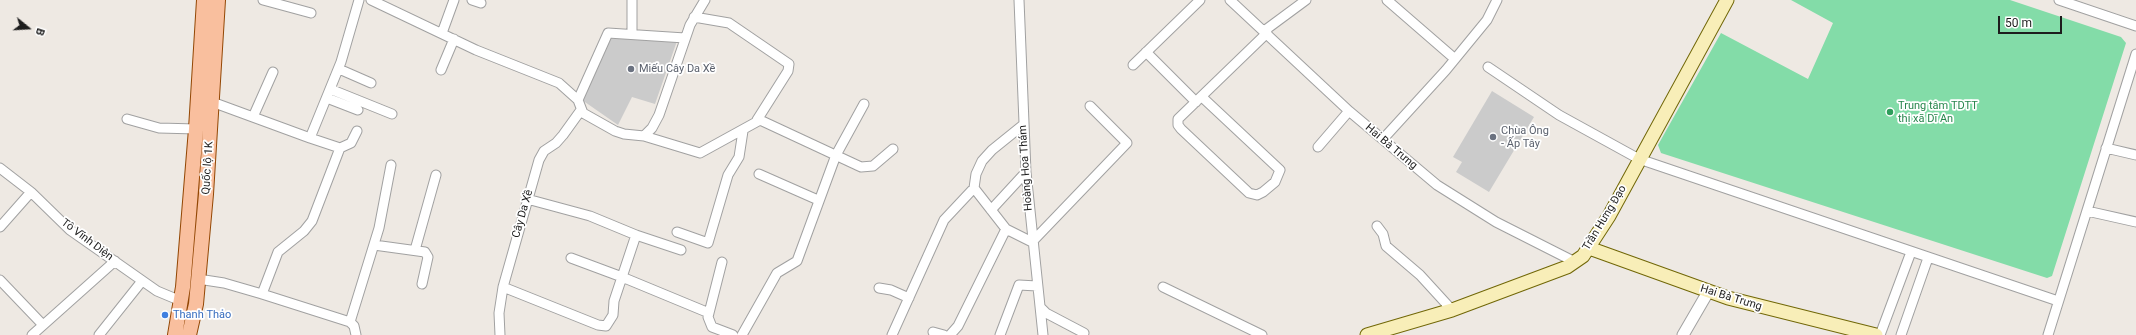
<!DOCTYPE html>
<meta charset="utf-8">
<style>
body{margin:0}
#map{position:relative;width:2136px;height:335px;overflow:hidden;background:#eee9e3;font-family:Roboto,sans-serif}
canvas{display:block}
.north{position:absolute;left:8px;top:8px;width:40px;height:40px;-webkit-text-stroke:3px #fff;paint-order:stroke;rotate:108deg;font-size:11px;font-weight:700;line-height:16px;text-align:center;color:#1d1d1d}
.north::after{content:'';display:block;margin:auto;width:14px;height:18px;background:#1d1d1d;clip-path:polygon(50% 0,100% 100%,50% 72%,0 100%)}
.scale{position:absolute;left:1998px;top:16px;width:64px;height:18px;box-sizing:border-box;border:2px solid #1d1d1d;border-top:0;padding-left:5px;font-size:12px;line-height:14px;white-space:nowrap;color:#1d1d1d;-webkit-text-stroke:3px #fff;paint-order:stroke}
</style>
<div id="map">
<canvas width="2136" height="335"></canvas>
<div class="north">B</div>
<div class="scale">50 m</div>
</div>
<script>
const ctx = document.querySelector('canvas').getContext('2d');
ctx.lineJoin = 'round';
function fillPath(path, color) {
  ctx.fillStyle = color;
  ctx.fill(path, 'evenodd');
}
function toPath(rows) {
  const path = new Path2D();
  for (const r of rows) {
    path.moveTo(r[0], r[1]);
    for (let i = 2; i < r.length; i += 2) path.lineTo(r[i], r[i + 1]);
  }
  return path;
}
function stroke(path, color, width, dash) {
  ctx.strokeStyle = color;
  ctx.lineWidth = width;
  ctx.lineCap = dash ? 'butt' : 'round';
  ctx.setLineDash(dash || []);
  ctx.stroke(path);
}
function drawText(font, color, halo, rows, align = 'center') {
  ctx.font = font + ' Roboto,sans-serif';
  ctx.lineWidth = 3.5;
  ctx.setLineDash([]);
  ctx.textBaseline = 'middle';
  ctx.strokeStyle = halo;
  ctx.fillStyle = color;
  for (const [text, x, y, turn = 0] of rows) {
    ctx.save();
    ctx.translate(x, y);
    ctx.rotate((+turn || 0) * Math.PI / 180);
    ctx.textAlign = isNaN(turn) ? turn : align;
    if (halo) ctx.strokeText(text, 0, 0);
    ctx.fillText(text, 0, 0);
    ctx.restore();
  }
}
fillPath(toPath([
 [608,38,677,41,655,104,632,97,618,125,582,100],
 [1492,91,1534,117,1489,192,1456,172,1462,162,1453,157]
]), '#cbcbcb');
fillPath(toPath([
 [1791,0,2010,0,2121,37,2126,43,2052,276,2047,278,1661,153,1658,145,1721,33,1808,79,1833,23]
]), '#83dca8');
const minor = toPath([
 [263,0,311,13],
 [371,0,476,50,559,83,578,100,583,113,615,131,624,134,644,136,700,153,760,120,861,167,873,166,893,149],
 [472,0,481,3],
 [1019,0,1026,172,1043,335],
 [1230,0,1349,111,1437,185,1496,222,1575,262],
 [1387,0,1455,59],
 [2059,0,2136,26],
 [694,17,729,23,789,64,788,71,757,120],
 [1264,31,1306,0],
 [442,33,454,0],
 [632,34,632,0],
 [1146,52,1196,102],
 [1133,65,1200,0],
 [1488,67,1559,115,1639,159,2058,301],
 [339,69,371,83],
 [441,70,454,39],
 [330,89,392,114],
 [1202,97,1280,170,1275,182,1263,192,1257,195,1249,193,1181,129,1178,125,1178,119,1267,33],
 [327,98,358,110],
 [578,100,608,33,685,38],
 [212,102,310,138,341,62,359,0],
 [253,117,273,72],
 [127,119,159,128,196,129],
 [644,136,652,128,659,115,690,25,705,0],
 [310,138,340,148,351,143,357,131],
 [1383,139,1446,70,1487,20,1497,0],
 [1318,147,1349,111],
 [2106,148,2136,155],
 [0,168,31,192,70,230,157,291,181,301],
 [759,174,818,200],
 [974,188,1006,229,1032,242,1127,143,1090,106],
 [991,210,1026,172],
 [2087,211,2136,222],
 [1377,226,1383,234,1386,246,1420,275,1452,310],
 [0,227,31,192],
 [677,232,708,243,728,175,739,157,743,131],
 [636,235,681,250],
 [374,245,425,252,428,257,422,284],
 [415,250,436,175],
 [571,258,622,277,709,313],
 [722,262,708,317,712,327,733,335],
 [198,279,224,283,262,294,350,322,354,326,356,335],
 [0,280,43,325],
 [503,287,598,325,606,326,613,315,614,301,636,235,590,216,527,199],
 [1163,287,1262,335],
 [879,288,891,290,909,298],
 [262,294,278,252,304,231,312,221,340,148],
 [1040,307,1046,313,1084,333],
 [350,322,379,228,391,165],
 [933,332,944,335],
 [32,335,115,261],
 [99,335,142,281],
 [500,335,499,313,503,287,539,160,544,151,556,143,563,135,581,110],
 [742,335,777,273,797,261,836,155,864,104],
 [892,335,944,220,974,188,976,174,982,161,992,150,1023,125],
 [950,335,958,326,1006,229],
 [1000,335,1019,285,1037,286],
 [1880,335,1911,252],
 [1901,335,1928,258],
 [2048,335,2136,54]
]);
const tertiary = toPath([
 [1683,335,1708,292]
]);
const secondary = toPath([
 [1589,248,1728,298,1876,335],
 [1367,335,1452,310,1567,267,1583,256,1609,216,1727,0]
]);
const primary = toPath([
 [175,335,183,287,196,129,204,0],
 [189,335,196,304,206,194,218,0]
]);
stroke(minor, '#a1a1a1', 11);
stroke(tertiary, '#a1a1a1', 13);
stroke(secondary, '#716707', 15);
stroke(primary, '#934704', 16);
stroke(minor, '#fff', 9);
stroke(tertiary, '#fff', 11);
stroke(secondary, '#f8eeb8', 13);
stroke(primary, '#f9bf9e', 14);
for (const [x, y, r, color] of [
 [631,69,4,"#6b7280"],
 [1890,112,4,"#2e9e5b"],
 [1493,137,4,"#6b7280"],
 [165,315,4,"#3f7fe0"]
]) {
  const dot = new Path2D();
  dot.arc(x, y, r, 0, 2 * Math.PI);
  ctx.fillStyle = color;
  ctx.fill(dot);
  stroke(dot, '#fff', 1.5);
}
drawText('11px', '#5b616d', '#fff', [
 ["Miếu Cây Da Xề",639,69],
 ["Chùa Ông",1501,131],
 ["- Ấp Tây",1501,144]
], 'left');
drawText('11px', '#27864d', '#fff', [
 ["Trung tâm TDTT",1898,106],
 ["thị xã Dĩ An",1898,119]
], 'left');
drawText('11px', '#1d1d1d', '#fff', [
 ["Hai Bà Trưng",1391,147,40],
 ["Quốc lộ 1K",208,168,-86],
 ["Hoàng Hoa Thám",1026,168,-94],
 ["Cây Da Xề",523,214,-74],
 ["Trần Hưng Đạo",1605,218,-59],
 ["Tô Vĩnh Diện",87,240,37],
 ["Hai Bà Trưng",1731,298,17]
]);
drawText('11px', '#366cbe', '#fff', [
 ["Thanh Thảo",173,315]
], 'left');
</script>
